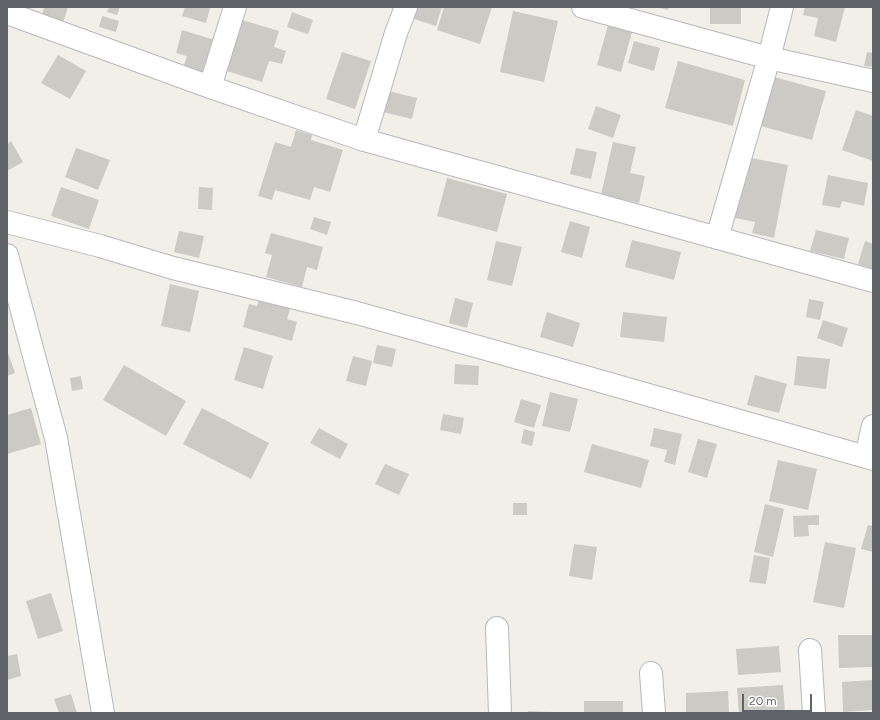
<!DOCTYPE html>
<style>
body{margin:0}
#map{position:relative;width:880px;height:720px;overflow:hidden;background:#f1efe8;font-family:Figtree,sans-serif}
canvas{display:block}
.frame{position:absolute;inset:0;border:8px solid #5f6368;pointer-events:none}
.scale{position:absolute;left:742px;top:694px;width:70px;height:18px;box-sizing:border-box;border:2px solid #5f6368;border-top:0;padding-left:5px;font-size:12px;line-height:14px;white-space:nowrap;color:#5f6368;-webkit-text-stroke:3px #fff;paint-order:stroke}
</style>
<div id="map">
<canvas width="880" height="720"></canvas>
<div class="frame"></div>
<div class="scale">20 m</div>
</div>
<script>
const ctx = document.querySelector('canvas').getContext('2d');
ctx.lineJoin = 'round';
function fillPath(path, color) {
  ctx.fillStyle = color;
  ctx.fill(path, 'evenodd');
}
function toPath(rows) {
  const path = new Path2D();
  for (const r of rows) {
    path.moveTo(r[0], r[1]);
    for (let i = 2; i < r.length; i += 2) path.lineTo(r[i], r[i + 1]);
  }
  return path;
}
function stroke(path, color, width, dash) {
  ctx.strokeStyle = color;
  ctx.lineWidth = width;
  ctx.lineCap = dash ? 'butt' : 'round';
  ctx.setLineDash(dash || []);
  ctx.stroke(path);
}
fillPath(toPath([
 [44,7,68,7,63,23,42,17],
 [109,7,120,7,117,15,107,12],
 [185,7,207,7,210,8,206,23,182,16],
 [414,7,442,7,436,26,411,18],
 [444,7,492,7,480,44,437,30],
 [656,7,669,7,668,10],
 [710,7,741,7,741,24,710,24],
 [805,7,845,7,836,42,814,36,818,18,803,15],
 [513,11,558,21,544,82,500,72],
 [292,12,313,20,308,34,287,27],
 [102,16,119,21,116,32,99,27],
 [242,20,279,31,274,47,286,51,282,64,269,61,262,82,227,71],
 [608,25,632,32,621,72,597,65],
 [182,30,215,40,204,74,183,68,187,56,176,53],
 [634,41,660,48,654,71,628,63],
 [342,52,371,61,355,109,326,99],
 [867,52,873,53,873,67,864,66],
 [58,55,86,71,70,99,41,83],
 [678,61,745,80,733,126,665,108],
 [770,76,826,91,812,140,757,125],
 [384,90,417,98,412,119,379,111],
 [596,106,621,115,613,138,588,129],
 [856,110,873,116,873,161,842,150],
 [296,130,312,135,311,140,343,150,330,192,314,187,310,200,275,190,272,200,258,196,275,142,291,147],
 [11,141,23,162,7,171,7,144],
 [613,142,636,147,630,173,645,176,639,203,601,195],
 [76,148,110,160,98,190,65,177],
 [576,148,597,152,591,179,570,174],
 [746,157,788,165,774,238,752,233,755,222,735,218],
 [828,175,868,183,864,206,842,201,840,208,822,205],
 [447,178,507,194,497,232,437,216],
 [61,187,99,200,89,229,51,216],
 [199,187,213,188,212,210,198,209],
 [314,217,331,222,327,235,310,229],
 [570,221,590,227,582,258,561,252],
 [816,230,849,238,844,259,810,251],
 [179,231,204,236,199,258,174,252],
 [271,233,323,247,317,270,307,267,302,287,266,277,272,255,265,253],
 [632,240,681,252,674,280,625,267],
 [496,241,522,247,512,286,487,280],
 [865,241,873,244,873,269,858,264],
 [170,284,199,291,190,332,161,326],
 [260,296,291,305,287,319,297,322,292,341,243,327,249,304,257,306],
 [455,298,473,303,467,328,449,323],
 [809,299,824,302,820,320,806,317],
 [547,312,580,323,573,347,540,337],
 [623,312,667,317,664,342,620,337],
 [823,320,848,328,842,347,817,338],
 [377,345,396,349,392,367,373,363],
 [244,347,273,356,263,389,234,380],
 [7,350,15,373,7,376],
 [353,356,372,361,366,386,346,381],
 [797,356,830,359,826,389,794,385],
 [455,364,479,366,478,385,454,384],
 [124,365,186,401,166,436,103,400],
 [755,375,787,384,779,413,747,405],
 [81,376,83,389,72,391,70,378],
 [550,392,578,399,570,432,542,426],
 [521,399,541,405,534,428,514,422],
 [31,408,41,444,7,454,7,415],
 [202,408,269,443,251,479,183,444],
 [443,414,464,418,461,434,440,430],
 [319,428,348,444,340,459,310,443],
 [654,428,682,434,675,465,664,462,667,450,650,446],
 [524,429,535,432,532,446,521,443],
 [698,439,717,444,707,478,688,472],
 [592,444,649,460,641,488,584,472],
 [778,460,817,469,808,510,769,501],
 [385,464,409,474,399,495,375,484],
 [513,503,527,503,527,515,513,515],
 [765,504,784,509,773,557,754,552],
 [819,515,819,525,808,525,809,536,794,537,793,516],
 [868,525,873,526,873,552,861,549],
 [825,542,856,548,844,608,813,602],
 [574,544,597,547,592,580,569,576],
 [754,555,770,558,766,584,749,582],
 [51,593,63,631,38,639,26,601],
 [838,635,873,635,873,667,839,668],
 [779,646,781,672,738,675,736,649],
 [17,654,21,676,7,680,7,656],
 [873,680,873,710,843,712,842,682],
 [783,685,785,713,739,713,737,688],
 [728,691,729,713,686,713,686,693],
 [71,694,77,713,59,713,54,699],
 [584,701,623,701,623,713,584,713],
 [528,711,550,712,550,713,528,713]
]), '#cccac5');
const minor = toPath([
 [583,7,769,58,873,81],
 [7,13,210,87,364,140,873,281],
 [210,87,235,7],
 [364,140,396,33,406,7],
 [7,222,100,246,173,268,357,313,554,368,873,459],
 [717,238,769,58,782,7],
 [7,255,56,438,103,713],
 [866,457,873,426],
 [497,628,500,713],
 [810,650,814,713],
 [651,673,654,713]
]);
stroke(minor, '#b5b8bc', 24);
stroke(minor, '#fff', 22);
</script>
